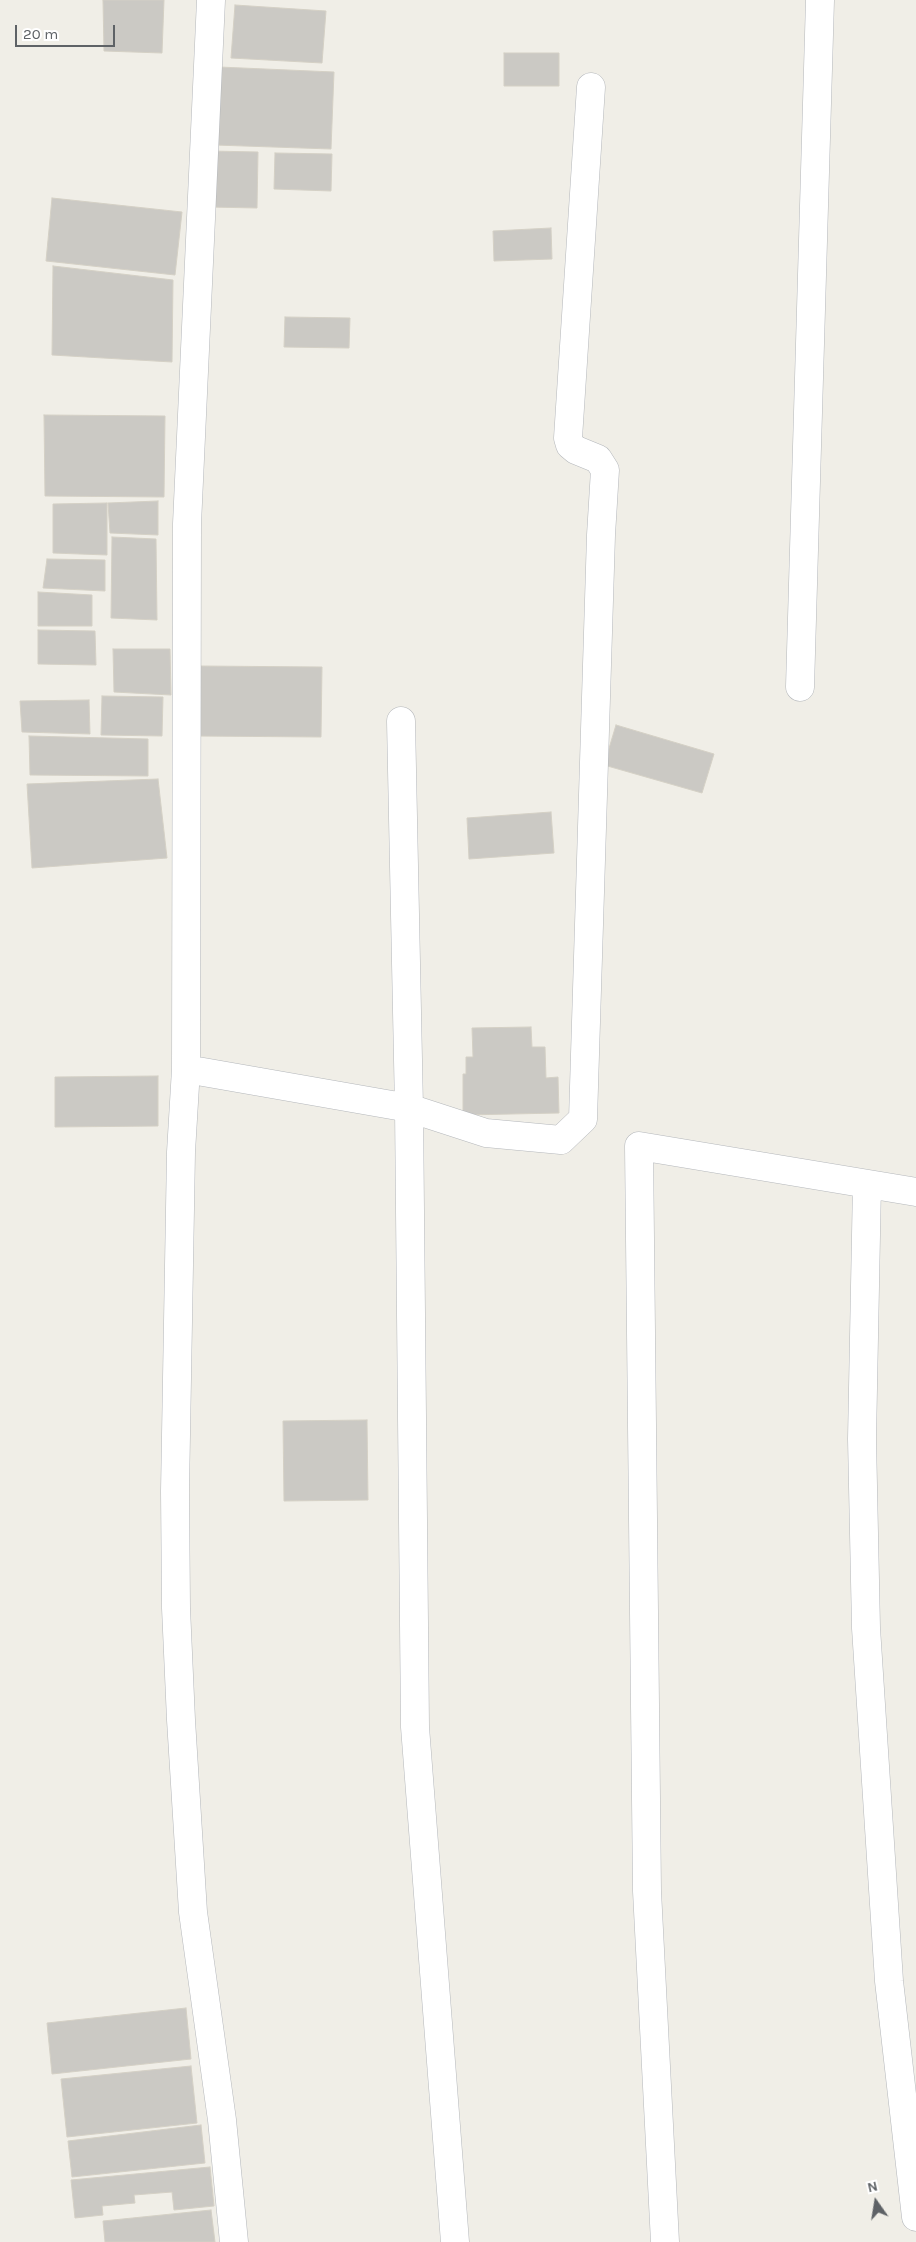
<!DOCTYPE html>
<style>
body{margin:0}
#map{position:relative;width:916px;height:2242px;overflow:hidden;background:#f0eee7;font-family:Karla,sans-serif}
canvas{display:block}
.north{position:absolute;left:851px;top:2177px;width:50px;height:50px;-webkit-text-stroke:4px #fff;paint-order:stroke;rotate:347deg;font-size:14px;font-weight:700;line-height:20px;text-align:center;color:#5e6266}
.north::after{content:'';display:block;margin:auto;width:18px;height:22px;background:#5e6266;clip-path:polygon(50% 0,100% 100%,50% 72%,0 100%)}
.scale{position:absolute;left:15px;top:25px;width:100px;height:22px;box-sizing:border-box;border:2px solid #5e6266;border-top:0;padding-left:6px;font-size:15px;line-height:18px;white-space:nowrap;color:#5e6266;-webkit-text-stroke:4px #fff;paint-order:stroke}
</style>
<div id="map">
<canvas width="916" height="2242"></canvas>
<div class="north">N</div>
<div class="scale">20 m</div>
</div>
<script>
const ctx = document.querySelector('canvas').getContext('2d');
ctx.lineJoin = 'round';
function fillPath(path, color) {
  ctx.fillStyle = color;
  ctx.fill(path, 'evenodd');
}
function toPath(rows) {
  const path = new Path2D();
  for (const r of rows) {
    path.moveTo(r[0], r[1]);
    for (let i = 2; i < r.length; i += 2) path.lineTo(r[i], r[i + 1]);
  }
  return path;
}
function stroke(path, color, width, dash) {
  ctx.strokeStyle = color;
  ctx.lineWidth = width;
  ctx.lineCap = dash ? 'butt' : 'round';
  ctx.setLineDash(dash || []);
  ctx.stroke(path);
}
const building = toPath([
 [103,0,164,0,162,53,104,51,103,0],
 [235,5,326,11,322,63,231,58,235,5],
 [504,53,559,53,559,86,504,86,504,53],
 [219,67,334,72,331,149,215,145,219,67],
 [210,151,258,152,257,208,209,207,210,151],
 [275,153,332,154,331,191,274,189,275,153],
 [52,198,182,212,175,275,46,261,52,198],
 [551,228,552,259,494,261,493,231,551,228],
 [53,266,173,280,172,362,52,355,53,266],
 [285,317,350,318,349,348,284,347,285,317],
 [44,415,165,416,164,497,45,496,44,415],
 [158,501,158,535,110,533,108,503,158,501],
 [107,503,107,555,53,553,53,504,107,503],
 [112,537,156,539,157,620,111,618,112,537],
 [47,559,105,560,105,591,43,588,47,559],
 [38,592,92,595,92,626,38,626,38,592],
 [38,630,95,631,96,665,38,664,38,630],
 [113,649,170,649,171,695,114,692,113,649],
 [198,666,322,667,321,737,197,736,198,666],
 [102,696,163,697,162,736,101,735,102,696],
 [89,700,90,734,22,732,20,701,89,700],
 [616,725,714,754,702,793,604,765,616,725],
 [29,736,148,739,148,776,30,775,29,736],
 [158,779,167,858,32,868,27,784,158,779],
 [551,812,554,853,469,859,467,818,551,812],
 [531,1027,532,1047,545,1047,546,1078,558,1077,559,1113,463,1115,463,1074,466,1074,466,1057,473,1057,472,1028,531,1027],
 [158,1076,158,1126,55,1127,55,1077,158,1076],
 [367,1420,368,1500,284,1501,283,1421,367,1420],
 [186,2008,191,2059,52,2074,47,2023,186,2008],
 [191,2066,197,2123,67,2137,61,2079,191,2066],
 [201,2125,205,2163,72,2177,68,2141,201,2125],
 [210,2167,214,2206,174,2210,172,2192,134,2195,135,2203,102,2206,103,2215,75,2218,71,2180,210,2167],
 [211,2210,215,2242,105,2242,103,2221,211,2210]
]);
fillPath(building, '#cbc9c4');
stroke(building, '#d4d0c5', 1);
const minor = toPath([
 [211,0,187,524,186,1069,181,1152,175,1491,176,1608,181,1720,193,1912,222,2120,234,2242],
 [800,687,820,0],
 [401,721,409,1108,415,1727,455,2242],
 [186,1069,409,1108,486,1133,561,1140,583,1119,601,535,605,470,598,459,576,450,570,445,568,438,591,87],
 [867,1184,862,1439,866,1628,889,1981,916,2217],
 [665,2242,647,1891,639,1146,916,1192]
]);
stroke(minor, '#b4b7bb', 29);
stroke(minor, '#fff', 28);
</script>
